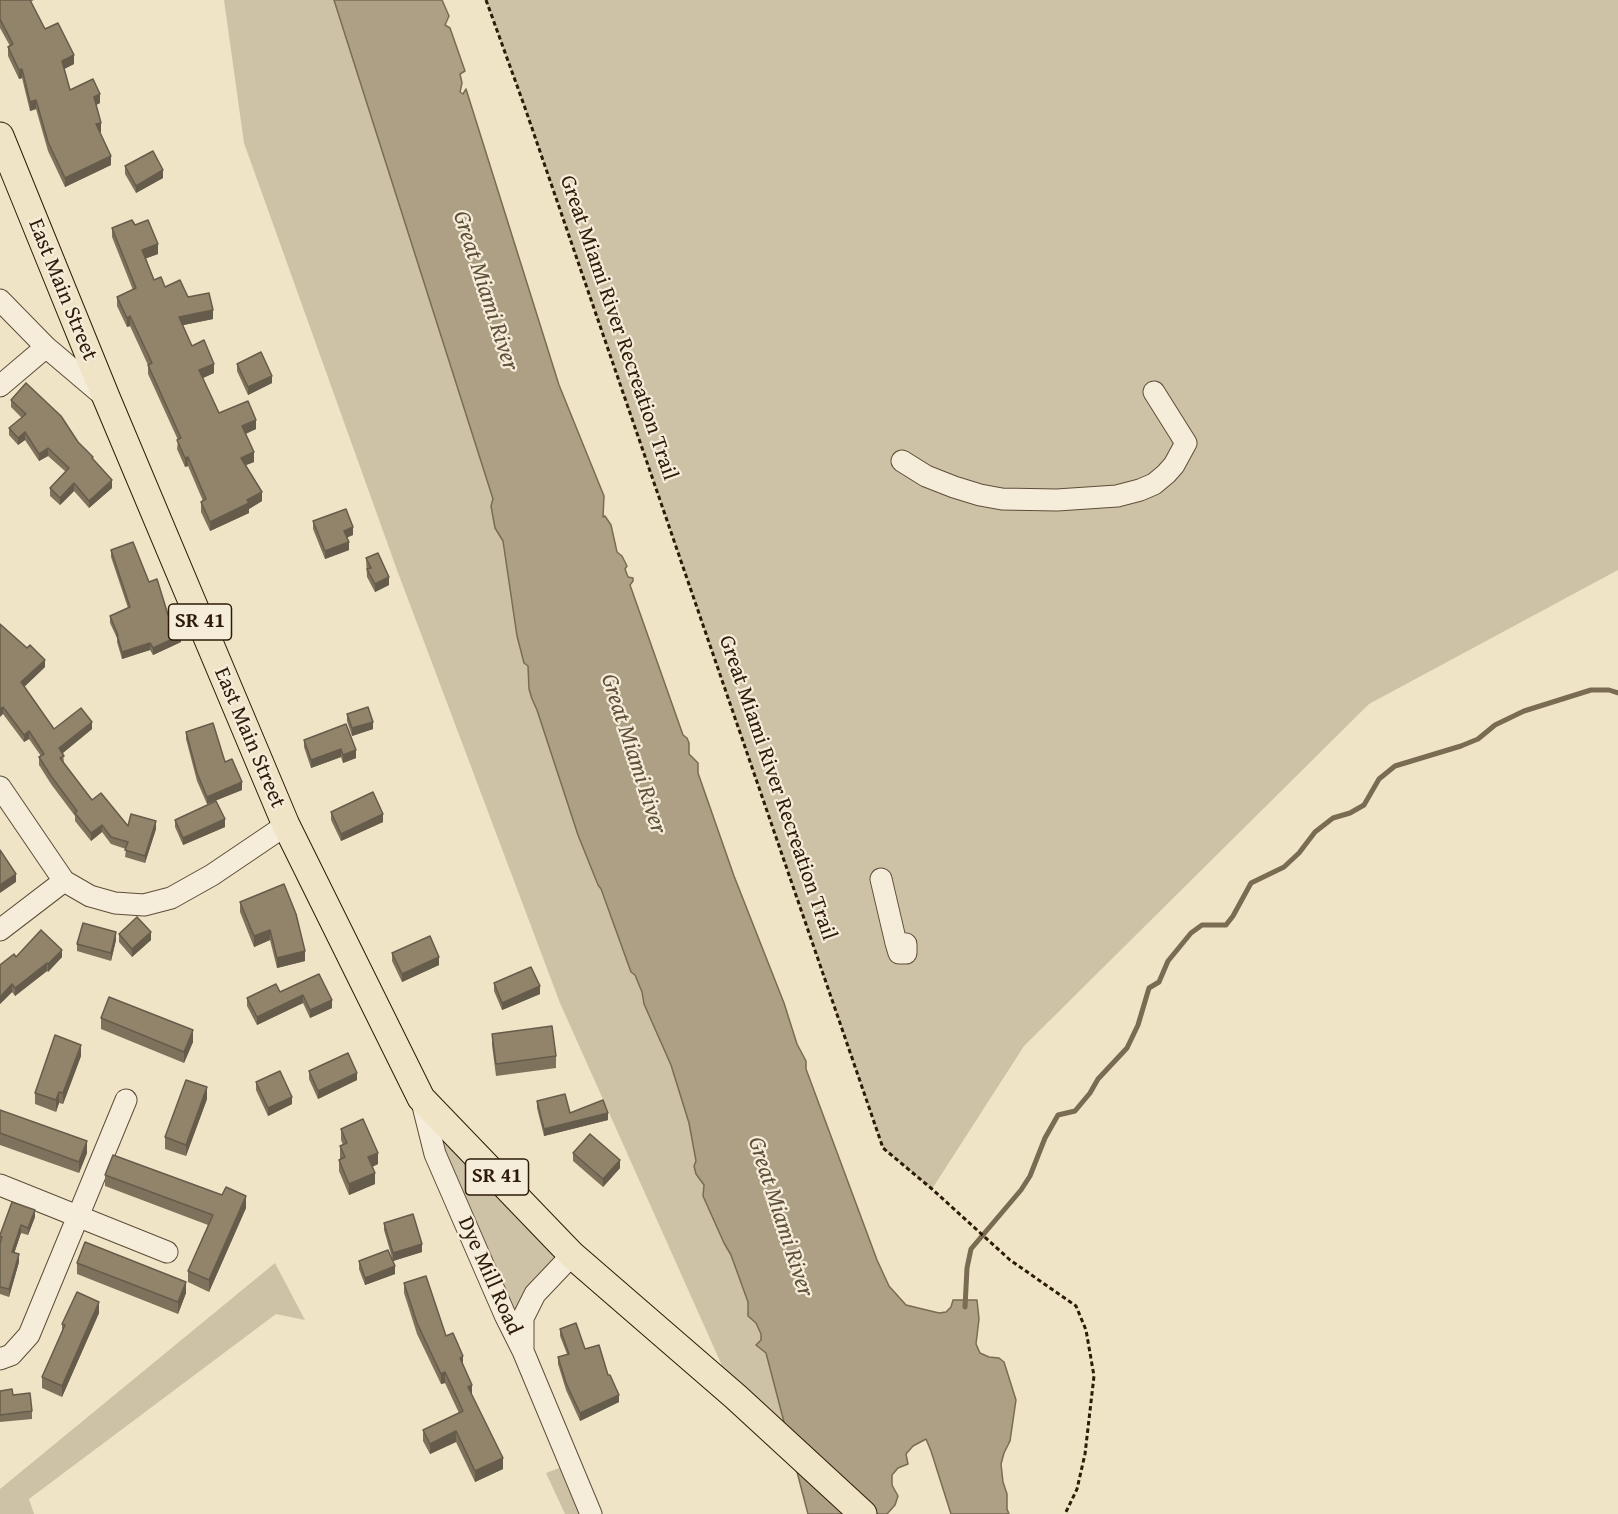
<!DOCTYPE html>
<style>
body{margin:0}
canvas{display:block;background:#efe4c6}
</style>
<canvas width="1618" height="1514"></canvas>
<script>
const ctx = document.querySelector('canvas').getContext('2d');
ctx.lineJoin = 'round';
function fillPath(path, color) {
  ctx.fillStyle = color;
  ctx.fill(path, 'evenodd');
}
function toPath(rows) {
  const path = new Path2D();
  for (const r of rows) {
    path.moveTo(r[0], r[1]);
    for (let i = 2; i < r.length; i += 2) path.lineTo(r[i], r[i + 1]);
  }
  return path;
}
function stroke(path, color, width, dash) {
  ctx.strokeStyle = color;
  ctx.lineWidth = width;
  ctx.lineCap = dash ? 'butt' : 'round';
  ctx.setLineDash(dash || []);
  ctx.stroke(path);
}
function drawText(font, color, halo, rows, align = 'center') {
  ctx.font = font + ' "Gentium Book Plus",serif';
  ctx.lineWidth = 4.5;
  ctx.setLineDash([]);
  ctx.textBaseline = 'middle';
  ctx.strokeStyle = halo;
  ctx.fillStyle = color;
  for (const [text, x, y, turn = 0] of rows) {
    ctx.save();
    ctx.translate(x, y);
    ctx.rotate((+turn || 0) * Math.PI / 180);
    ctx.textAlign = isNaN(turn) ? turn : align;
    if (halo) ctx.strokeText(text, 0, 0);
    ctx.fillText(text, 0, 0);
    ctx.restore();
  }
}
fillPath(toPath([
 [224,0,334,0,493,500,491,506,495,528,503,541,517,636,524,663,528,666,529,689,532,699,537,710,578,835,597,885,600,889,631,972,635,975,642,992,644,1004,671,1065,689,1123,696,1161,696,1174,704,1185,703,1196,724,1243,731,1255,748,1302,747,1310,756,1323,761,1334,761,1340,766,1353,790,1447,736,1397,560,1003,397,570,244,143],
 [486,0,1618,0,1618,570,1369,704,1024,1046,932,1189,883,1148,524,105],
 [421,1098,572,1255,535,1294,523,1351],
 [275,1263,305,1320,276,1314,29,1499,34,1514,0,1514,0,1489],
 [570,1464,591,1514,565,1514,546,1473]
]), '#cec2a6');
const water = toPath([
 [334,0,442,0,449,16,445,25,450,28,465,71,460,74,462,83,460,92,463,94,466,89,559,385,604,496,603,517,605,516,611,525,617,552,622,556,627,566,625,569,628,577,633,578,633,581,630,585,683,735,687,738,689,743,689,754,698,763,698,773,734,876,784,1003,797,1044,806,1061,806,1069,877,1260,889,1286,906,1305,939,1313,946,1312,951,1307,953,1300,977,1300,979,1319,976,1344,980,1353,989,1357,999,1358,1004,1362,1016,1400,1010,1441,1004,1453,1001,1464,1003,1482,1007,1494,1007,1509,1009,1514,951,1514,931,1451,926,1439,913,1446,906,1454,908,1464,898,1468,892,1475,892,1485,898,1496,895,1505,887,1514,808,1514,766,1353,756,1345,761,1340,761,1334,756,1323,748,1316,748,1302,731,1255,724,1243,703,1196,704,1185,696,1174,694,1166,696,1161,689,1123,671,1065,644,1004,642,992,635,975,631,972,601,889,598,885,578,835,537,710,532,699,529,689,528,666,524,663,517,636,503,541,495,528,491,506,493,499,334,0]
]);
fillPath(water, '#ada085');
stroke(water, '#7a6b53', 1.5);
stroke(toPath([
 [965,1307,967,1268,971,1249,1021,1190,1030,1176,1045,1138,1058,1115,1075,1111,1090,1093,1098,1079,1127,1048,1138,1025,1149,988,1159,982,1168,961,1191,933,1202,925,1226,925,1233,916,1251,883,1284,867,1299,853,1315,832,1333,818,1350,813,1364,805,1379,779,1395,766,1461,746,1478,739,1495,725,1524,711,1591,690,1609,690,1618,693]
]), '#7a6b53', 5);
const minor = toPath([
 [0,300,46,347,105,397],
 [0,386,46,347],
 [902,461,926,476,954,487,980,495,1002,499,1057,500,1117,496,1140,490,1154,484,1166,474,1174,465,1186,443,1154,392],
 [0,787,64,881,90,896,115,903,144,905,171,898,212,875,286,825],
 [881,879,896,943,899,953,906,953,906,944,896,943],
 [0,930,64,881],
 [421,1098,435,1154,505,1315,523,1351,591,1514],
 [0,1185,167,1252],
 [523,1348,523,1318,535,1294,572,1255],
 [0,1359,11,1355,29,1335,126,1100]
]);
const major = toPath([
 [0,136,106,397,286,825,421,1098,572,1255,736,1397,863,1514]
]);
stroke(minor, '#5e4d38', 23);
stroke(major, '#2d1b08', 29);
stroke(toPath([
 [486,0,524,105,883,1148,932,1189,1010,1260,1076,1306,1086,1330,1094,1376,1085,1454,1077,1489,1065,1514]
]), '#2d1b08', 3, [4.5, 3]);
stroke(minor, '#f5edda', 21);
stroke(major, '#efe4c6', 27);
fillPath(toPath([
 [0,0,34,0,30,2,45,29,74,64,64,69,70,90,100,103,96,105,101,132,99,132,111,165,65,187,48,151,36,109,30,111,22,78,19,79,8,56,8,47,10,46,0,28],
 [125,166,163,178,136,193,125,174],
 [135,225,158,254,146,258,154,280,165,287,188,297,213,319,183,325,192,346,214,373,202,378,219,413,256,429,246,434,254,462,246,465,262,501,249,509,249,513,210,531,201,512,201,502,203,501,188,466,185,467,177,449,178,440,148,374,148,365,130,326,127,327,117,306,117,297,133,290,112,237,112,228],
 [237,364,272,383,248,395,237,371],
 [11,400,78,442,93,460,112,488,89,508,74,491,60,505,50,496,50,488,66,472,48,456,39,461,25,440,18,445,9,435,9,428,22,418,11,407],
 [313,521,353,535,347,537,349,550,325,559,313,529],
 [111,550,149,582,181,642,153,655,150,650,122,659,117,642,117,638,110,623,110,616,128,608,111,557],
 [366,558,389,585,375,592,367,577],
 [0,624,45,667,24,687,54,729,92,729,63,753,64,763,92,800,128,826,156,829,145,863,125,857,126,849,111,844,102,832,91,841,75,821,75,816,51,784,39,765,39,757,41,756,29,739,24,742,3,714],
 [347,714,373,729,352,736,347,721],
 [346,724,356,758,343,763,341,757,311,768,304,747,304,740],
 [186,732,225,762,242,790,207,804,197,781,186,739],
 [331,812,383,822,341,841,331,820],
 [175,820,225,827,183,845,175,827],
 [240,902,305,961,277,968,270,940,254,947,240,912],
 [119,934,151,940,132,957,119,942],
 [116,940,111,961,77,951,77,944],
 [392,953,439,965,402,982,392,961],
 [16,957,62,957,48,972,47,971,15,996,12,992,0,1004],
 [319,974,332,1008,310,1018,303,1003,257,1025,247,1006,247,998,280,992],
 [494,983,540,994,502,1010,494,991],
 [101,1018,193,1042,184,1063,101,1029],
 [492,1034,556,1056,556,1068,496,1076,492,1045],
 [81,1056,63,1104,59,1103,56,1112,35,1104,35,1093],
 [309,1071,357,1080,318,1099,309,1079],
 [256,1082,292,1104,268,1116,256,1090],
 [207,1099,186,1156,165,1149,165,1137],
 [537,1101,570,1113,608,1120,544,1136,537,1108],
 [0,1110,87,1153,79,1173,0,1145],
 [341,1129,378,1164,372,1167,375,1184,349,1195,339,1171,339,1160,340,1159,340,1146,343,1145,341,1140],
 [573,1153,620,1168,603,1187,573,1161],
 [105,1175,222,1195,246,1208,209,1292,188,1282,188,1271,208,1225,105,1186],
 [35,1217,28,1235,21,1233,14,1253,19,1262,9,1297,0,1294,0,1235],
 [384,1223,422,1252,393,1261,384,1230],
 [359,1261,395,1274,365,1285,359,1269],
 [77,1263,186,1293,178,1314,77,1274],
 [404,1283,446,1336,463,1367,472,1395,503,1469,475,1482,456,1442,430,1454,423,1441,423,1430,459,1413,445,1383,441,1384,417,1334,404,1293],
 [99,1313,62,1397,42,1388,42,1377,62,1331,62,1324],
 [560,1329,585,1349,608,1375,619,1402,580,1421,566,1390,558,1364,558,1357,567,1354,560,1336],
 [0,1391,13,1395,32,1411,32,1419,0,1422]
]), '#7e725c');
fillPath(toPath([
 [74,55,74,64,62,70,62,61],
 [22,69,22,78,19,79,19,70],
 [100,94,100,103,94,106,94,97],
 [36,100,36,109,30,111,30,102],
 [101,123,101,132,96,133,96,124],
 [111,156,111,165,65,187,65,178],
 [163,170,163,178,136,193,136,186],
 [158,244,158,254,142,260,142,250],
 [213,310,213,319,179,326,179,317],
 [130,316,130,326,127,327,127,318],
 [214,364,214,373,199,380,199,370],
 [272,376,272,383,248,395,248,387],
 [256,420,256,429,242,435,242,426],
 [25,432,25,440,18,445,18,438],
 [48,448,48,456,39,461,39,454],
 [254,452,254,462,241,467,241,458],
 [188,457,188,466,185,467,185,458],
 [112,480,112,488,89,508,89,501],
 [74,483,74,491,60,505,60,498],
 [262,492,262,501,249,509,249,513,210,531,210,522],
 [353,527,353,535,344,539,344,531],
 [349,542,349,550,325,559,325,551],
 [389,577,389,585,375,592,375,584],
 [181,635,181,642,153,655,153,648],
 [150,643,150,650,122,659,122,652],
 [45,660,45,667,21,690,21,682],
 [3,707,3,714,0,717,0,709],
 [92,722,92,729,59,756,59,748],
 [373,722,373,729,352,736,352,728],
 [29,731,29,739,24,742,24,735],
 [341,749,341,757,311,768,311,760],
 [356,750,356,758,343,763,343,755],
 [242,782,242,790,207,804,207,797],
 [383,814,383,822,341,841,341,834],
 [225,819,225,827,183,845,183,838],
 [156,821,156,829,145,863,145,856],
 [102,825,102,832,91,841,91,833],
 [16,874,16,882,0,893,0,885],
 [270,930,270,940,254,947,254,936],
 [116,932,116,940,111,961,111,953],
 [151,932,151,940,132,957,132,949],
 [62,950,62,957,48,972,48,964],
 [305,951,305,961,277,968,277,958],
 [439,957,439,965,402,982,402,974],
 [47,963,47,971,15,996,15,988],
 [12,984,12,992,0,1004,0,997],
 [540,986,540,994,502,1010,502,1003],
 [303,995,303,1003,257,1025,257,1017],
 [332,1000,332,1008,310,1018,310,1010],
 [193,1030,193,1042,184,1063,184,1052],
 [81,1045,81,1056,63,1104,63,1093],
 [357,1073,357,1080,318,1099,318,1091],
 [207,1087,207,1099,186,1156,186,1145],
 [59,1092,59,1103,56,1112,56,1100],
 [292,1097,292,1104,268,1116,268,1108],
 [608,1113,608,1120,544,1136,544,1129],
 [87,1141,87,1153,79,1173,79,1162],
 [378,1153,378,1164,368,1169,368,1157],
 [620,1160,620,1168,603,1187,603,1179],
 [375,1173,375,1184,349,1195,349,1184],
 [246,1196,246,1208,209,1292,209,1280],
 [35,1210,35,1217,28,1235,28,1228],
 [21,1225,21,1233,12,1260,12,1252],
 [422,1244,422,1252,393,1261,393,1253],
 [19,1254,19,1262,9,1297,9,1289],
 [395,1266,395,1274,365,1285,365,1278],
 [186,1282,186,1293,178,1314,178,1302],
 [99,1302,99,1313,62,1397,62,1386],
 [463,1356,463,1367,460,1358],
 [445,1372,445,1383,441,1384,441,1374],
 [472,1385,472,1396,468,1387],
 [619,1395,619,1402,580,1421,580,1413],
 [456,1431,456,1442,430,1454,430,1444],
 [503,1458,503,1469,475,1482,475,1471]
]), '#665c4b');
const building = toPath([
 [0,0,30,0,45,29,58,23,74,55,62,61,70,90,93,79,100,94,94,97,101,123,96,124,111,156,65,178,48,142,36,100,30,102,22,69,19,70,8,47,13,44,0,19,0,0],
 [153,151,163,170,136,186,125,166,153,151],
 [132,220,135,225,148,220,158,244,142,250,154,280,161,277,165,287,180,280,188,297,209,293,213,310,179,317,192,346,204,340,214,364,199,370,219,413,248,401,256,420,242,426,254,452,241,458,262,492,247,500,249,503,210,522,201,502,206,499,188,457,185,458,177,440,181,438,148,365,152,363,130,316,127,318,117,297,136,288,112,228,132,220],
 [261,352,272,376,248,387,237,364,261,352],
 [26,383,61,416,78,442,93,457,92,458,112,480,89,501,74,483,60,498,50,488,69,468,48,448,39,454,25,432,18,438,9,428,26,414,11,400,26,383],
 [346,509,353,527,344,531,349,542,325,551,313,521,346,509],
 [133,542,149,582,157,579,169,618,172,617,181,635,153,648,150,643,122,652,117,635,118,635,110,616,130,607,111,550,133,542],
 [378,553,389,577,375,584,367,569,371,568,366,558,378,553],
 [0,624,27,648,30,645,45,660,21,682,54,729,81,708,92,722,59,748,64,756,60,758,92,800,101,793,128,826,131,814,156,821,145,856,125,850,128,842,111,837,102,825,91,833,75,813,77,811,51,776,39,757,44,754,29,731,24,735,3,707,0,709,0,624],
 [368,707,373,722,352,728,347,714,368,707],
 [213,723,225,762,232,759,242,782,207,797,197,773,186,732,213,723],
 [346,724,356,750,343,755,341,749,311,760,304,740,346,724],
 [373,792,383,814,341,834,331,812,373,792],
 [216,801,225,819,183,838,175,820,216,801],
 [0,850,16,874,0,885,0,850],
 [284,884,296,914,305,951,277,958,270,930,254,936,240,902,284,884],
 [137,917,151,932,132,949,119,934,137,917],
 [83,923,116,932,111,953,77,944,83,923],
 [41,930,62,950,48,964,47,963,15,988,12,984,0,997,0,965,14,954,16,957,41,930],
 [430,936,439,957,402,974,392,953,430,936],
 [531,967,540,986,502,1003,494,983,531,967],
 [319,974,332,1000,310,1010,303,995,257,1017,247,998,276,984,280,992,319,974],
 [109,997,193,1030,184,1052,101,1018,109,997],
 [552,1026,556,1056,496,1064,492,1034,552,1026],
 [55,1035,81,1045,63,1093,59,1092,56,1100,35,1093,55,1035],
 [348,1053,357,1073,318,1091,309,1071,348,1053],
 [280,1071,292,1097,268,1108,256,1082,280,1071],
 [186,1080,207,1087,186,1145,165,1137,186,1080],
 [565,1094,570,1113,603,1100,608,1113,544,1129,537,1101,565,1094],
 [0,1110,87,1141,79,1162,0,1133,0,1110],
 [363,1119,378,1153,368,1157,375,1173,349,1184,339,1160,345,1157,340,1146,347,1143,341,1129,363,1119],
 [590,1134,620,1160,603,1179,573,1153,590,1134],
 [113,1155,222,1195,226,1187,246,1196,209,1280,188,1271,213,1215,105,1175,113,1155],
 [12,1202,35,1210,28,1228,21,1225,12,1252,19,1254,9,1289,0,1287,0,1244,2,1237,0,1237,0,1235,12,1202],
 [413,1214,422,1244,393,1253,384,1223,413,1214],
 [85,1242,186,1282,178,1302,77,1263,85,1242],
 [388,1250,395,1266,365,1278,359,1261,388,1250],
 [426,1276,446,1336,453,1333,463,1356,460,1358,472,1385,468,1387,503,1458,475,1471,456,1431,430,1444,423,1430,463,1411,445,1372,441,1374,417,1323,404,1283,426,1276],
 [77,1292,99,1302,62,1386,42,1377,65,1325,62,1324,77,1292],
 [576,1323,585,1349,599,1345,608,1375,610,1375,619,1395,580,1413,566,1383,558,1357,569,1354,560,1329,576,1323],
 [12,1389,13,1395,30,1393,32,1411,0,1415,0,1391,12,1389]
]);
fillPath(building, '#92846b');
stroke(building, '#665c4b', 1.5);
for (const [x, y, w] of [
 [200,622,63],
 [497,1177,63]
]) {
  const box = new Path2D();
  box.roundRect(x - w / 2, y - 18, w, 36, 4.5);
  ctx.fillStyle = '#f5edda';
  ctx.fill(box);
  stroke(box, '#2d1b08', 1.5);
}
drawText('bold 21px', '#2d1b08', null, [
 ["SR 41",200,622],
 ["SR 41",497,1177]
]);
drawText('22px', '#2d1b08', '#f5edda', [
 ["East Main Street",62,290,68],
 ["Great Miami River Recreation Trail",618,328,71],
 ["East Main Street",249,738,67],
 ["Great Miami River Recreation Trail",777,788,71],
 ["Dye Mill Road",489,1276,66]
]);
drawText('italic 24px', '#60503a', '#f5edda', [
 ["Great Miami River",485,291,72],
 ["Great Miami River",633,754,72],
 ["Great Miami River",780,1217,72]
]);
</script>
